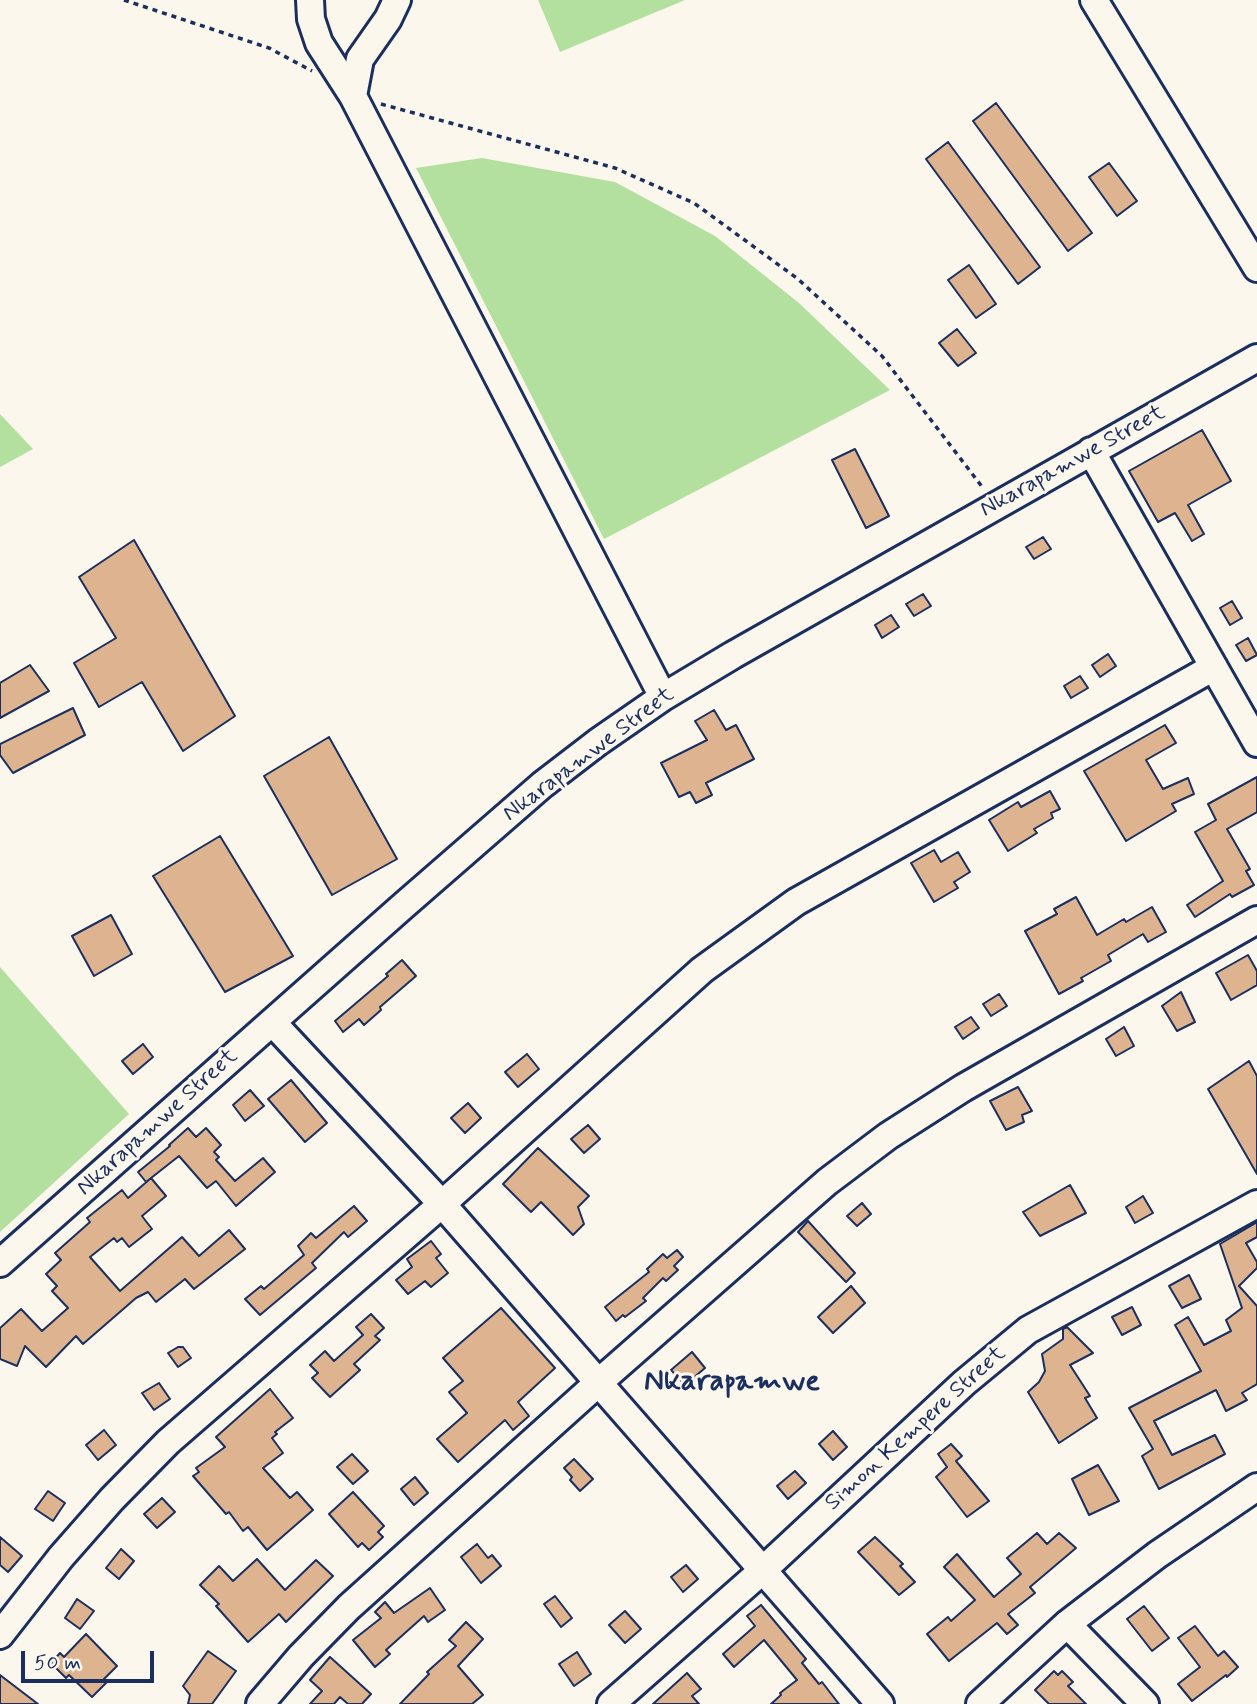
<!DOCTYPE html>
<style>
body{margin:0}
#map{position:relative;width:1257px;height:1704px;overflow:hidden;background:#fbf7ec;font-family:Mynerve,sans-serif}
canvas{display:block}
.scale{position:absolute;left:21px;top:1651px;width:133px;height:32px;box-sizing:border-box;border:4px solid #1b2f5e;border-top:0;padding-left:9px;font-size:21px;line-height:24px;white-space:nowrap;color:#1b2f5e;-webkit-text-stroke:5px #fbf7ec;paint-order:stroke}
</style>
<div id="map">
<canvas width="1257" height="1704"></canvas>
<div class="scale">50 m</div>
</div>
<script>
const ctx = document.querySelector('canvas').getContext('2d');
ctx.lineJoin = 'round';
function fillPath(path, color) {
  ctx.fillStyle = color;
  ctx.fill(path, 'evenodd');
}
function toPath(rows) {
  const path = new Path2D();
  for (const r of rows) {
    path.moveTo(r[0], r[1]);
    for (let i = 2; i < r.length; i += 2) path.lineTo(r[i], r[i + 1]);
  }
  return path;
}
function stroke(path, color, width, dash) {
  ctx.strokeStyle = color;
  ctx.lineWidth = width;
  ctx.lineCap = dash ? 'butt' : 'round';
  ctx.setLineDash(dash || []);
  ctx.stroke(path);
}
function drawText(font, color, halo, rows, align = 'center') {
  ctx.font = font + ' Mynerve,sans-serif';
  ctx.lineWidth = 6;
  ctx.setLineDash([]);
  ctx.textBaseline = 'middle';
  ctx.strokeStyle = halo;
  ctx.fillStyle = color;
  for (const [text, x, y, turn = 0] of rows) {
    ctx.save();
    ctx.translate(x, y);
    ctx.rotate((+turn || 0) * Math.PI / 180);
    ctx.textAlign = isNaN(turn) ? turn : align;
    if (halo) ctx.strokeText(text, 0, 0);
    ctx.fillText(text, 0, 0);
    ctx.restore();
  }
}
fillPath(toPath([
 [538,0,685,0,560,52],
 [482,158,615,182,715,236,799,303,890,390,604,539,416,168],
 [0,414,33,449,0,467],
 [0,967,129,1114,0,1232]
]), '#b3e09e');
const building = toPath([
 [996,103,1092,233,1068,251,973,121,996,103],
 [948,142,1040,267,1018,284,926,159,948,142],
 [1109,163,1137,201,1117,216,1089,177,1109,163],
 [969,265,996,304,976,318,948,280,969,265],
 [957,329,976,353,958,366,939,343,957,329],
 [1202,430,1231,481,1188,505,1204,534,1192,541,1175,513,1158,522,1129,471,1202,430],
 [855,449,889,516,866,528,832,460,855,449],
 [1043,537,1051,549,1034,559,1026,547,1043,537],
 [134,540,235,716,183,751,142,682,99,707,74,663,116,638,79,577,134,540],
 [923,594,931,606,914,616,906,604,923,594],
 [1232,601,1242,618,1230,625,1220,608,1232,601],
 [891,615,899,627,882,638,875,625,891,615],
 [1248,638,1257,655,1246,661,1236,645,1248,638],
 [1108,654,1116,666,1100,677,1092,665,1108,654],
 [30,665,49,691,0,718,0,683,30,665],
 [1080,676,1088,688,1071,698,1064,686,1080,676],
 [73,708,85,735,13,773,0,755,0,744,73,708],
 [714,710,726,730,736,725,754,759,706,783,712,795,696,803,690,792,679,797,661,763,707,740,695,721,714,710],
 [1165,725,1176,743,1146,760,1163,789,1188,778,1194,794,1172,804,1176,811,1126,841,1084,771,1165,725],
 [329,737,397,859,332,895,264,776,329,737],
 [1257,777,1257,812,1227,829,1250,869,1246,871,1254,885,1232,897,1230,894,1195,917,1187,905,1223,881,1195,832,1216,820,1208,804,1257,777],
 [1050,791,1060,809,1051,813,1053,818,1034,829,1037,833,1008,851,989,820,1018,802,1021,807,1050,791],
 [220,836,293,956,225,992,153,876,220,836],
 [934,850,941,862,958,852,970,872,954,882,958,888,934,902,911,863,934,850],
 [1076,897,1097,935,1124,919,1126,922,1152,907,1166,932,1148,942,1143,934,1108,955,1111,961,1081,978,1083,981,1059,994,1025,931,1057,914,1054,909,1076,897],
 [111,915,132,954,94,976,72,936,111,915],
 [1248,955,1257,971,1257,985,1231,1000,1216,973,1248,955],
 [402,960,416,976,380,1007,381,1010,364,1025,359,1019,343,1032,335,1021,388,976,386,974,402,960],
 [1181,992,1195,1022,1177,1031,1162,1006,1181,992],
 [999,994,1007,1006,991,1016,983,1004,999,994],
 [971,1017,979,1028,963,1039,955,1027,971,1017],
 [1124,1027,1134,1046,1116,1056,1106,1039,1124,1027],
 [143,1044,153,1057,133,1074,122,1061,143,1044],
 [527,1054,539,1069,518,1087,505,1072,527,1054],
 [1249,1061,1257,1076,1257,1174,1208,1089,1249,1061],
 [291,1080,327,1123,305,1142,268,1099,291,1080],
 [1018,1087,1032,1111,1022,1115,1024,1122,1006,1130,990,1101,1018,1087],
 [250,1090,264,1106,245,1121,233,1105,250,1090],
 [468,1103,481,1118,465,1133,451,1118,468,1103],
 [588,1125,600,1139,584,1153,571,1139,588,1125],
 [188,1128,196,1137,206,1128,221,1145,214,1152,219,1157,216,1160,235,1181,263,1158,275,1172,236,1206,216,1181,207,1188,179,1156,146,1182,138,1172,170,1146,169,1145,188,1128],
 [538,1148,589,1196,578,1207,584,1224,573,1235,541,1202,531,1212,503,1184,538,1148],
 [151,1178,166,1196,142,1216,152,1229,129,1247,122,1238,117,1242,114,1238,90,1257,120,1291,182,1237,199,1256,229,1230,245,1249,194,1289,185,1279,156,1302,148,1292,136,1298,83,1344,76,1336,46,1367,25,1346,17,1366,0,1359,0,1328,21,1309,42,1331,68,1308,52,1291,57,1286,46,1274,61,1260,55,1253,90,1222,87,1218,122,1190,128,1198,151,1178],
 [1070,1185,1086,1213,1040,1236,1023,1212,1070,1185],
 [1143,1196,1153,1213,1135,1223,1126,1207,1143,1196],
 [862,1203,871,1214,857,1226,847,1216,862,1203],
 [354,1206,367,1221,348,1237,344,1232,312,1263,316,1268,260,1315,245,1299,261,1286,264,1289,304,1255,298,1246,311,1233,316,1238,354,1206],
 [808,1221,855,1273,846,1282,798,1232,808,1221],
 [1257,1222,1257,1237,1246,1243,1257,1262,1257,1268,1239,1286,1257,1306,1257,1384,1242,1393,1247,1400,1226,1411,1216,1390,1154,1421,1172,1455,1215,1435,1225,1454,1159,1489,1142,1456,1153,1449,1129,1408,1201,1371,1175,1325,1188,1317,1204,1345,1231,1331,1226,1320,1242,1308,1220,1244,1257,1222],
 [431,1241,441,1254,436,1258,448,1273,431,1287,425,1281,408,1294,396,1280,412,1267,407,1259,431,1241],
 [677,1250,683,1257,674,1266,678,1270,666,1281,663,1278,643,1298,646,1301,625,1317,623,1315,616,1321,605,1307,649,1272,647,1269,663,1254,667,1258,677,1250],
 [1189,1275,1201,1299,1182,1308,1169,1286,1189,1275],
 [851,1286,865,1303,833,1333,818,1317,851,1286],
 [1132,1307,1141,1325,1122,1335,1112,1317,1132,1307],
 [501,1308,555,1368,518,1402,529,1416,513,1430,505,1420,458,1462,437,1439,467,1413,449,1392,463,1381,443,1358,501,1308],
 [371,1314,384,1328,375,1336,380,1340,354,1364,360,1370,330,1397,312,1378,318,1373,310,1365,325,1351,334,1361,363,1335,356,1327,371,1314],
 [1067,1327,1093,1353,1070,1365,1090,1396,1085,1398,1097,1418,1059,1443,1028,1392,1039,1382,1045,1371,1042,1354,1063,1339,1063,1329,1067,1327],
 [178,1347,183,1347,191,1358,178,1367,168,1353,178,1347],
 [692,1352,705,1368,685,1385,671,1370,692,1352],
 [159,1383,170,1399,154,1410,142,1393,159,1383],
 [270,1389,293,1418,275,1432,277,1434,272,1438,283,1453,263,1468,290,1498,297,1492,313,1510,267,1550,248,1527,243,1531,229,1512,226,1514,193,1476,199,1472,196,1468,225,1447,216,1437,270,1389],
 [104,1430,116,1445,98,1460,86,1445,104,1430],
 [833,1431,847,1447,833,1460,819,1444,833,1431],
 [951,1444,962,1456,956,1461,989,1501,967,1517,936,1477,947,1467,938,1454,951,1444],
 [352,1454,368,1471,353,1484,337,1467,352,1454],
 [574,1459,593,1479,580,1491,570,1480,572,1477,564,1468,574,1459],
 [1098,1465,1119,1501,1089,1515,1072,1479,1098,1465],
 [795,1471,806,1483,788,1499,777,1486,795,1471],
 [415,1477,428,1493,414,1505,401,1489,415,1477],
 [48,1491,65,1503,53,1521,35,1509,48,1491],
 [353,1492,384,1526,378,1532,383,1537,369,1550,362,1543,358,1547,329,1514,353,1492],
 [162,1498,175,1512,157,1528,144,1514,162,1498],
 [1037,1533,1047,1544,1059,1533,1076,1548,1030,1587,1035,1593,1008,1614,1018,1625,1007,1634,997,1623,949,1661,927,1634,948,1617,951,1621,975,1600,944,1567,957,1554,994,1597,1021,1574,1007,1558,1037,1533],
 [0,1537,22,1556,8,1572,0,1565,0,1537],
 [875,1537,903,1564,900,1566,915,1582,899,1595,858,1552,875,1537],
 [477,1544,488,1558,492,1555,501,1566,481,1583,461,1557,477,1544],
 [121,1549,134,1561,119,1579,106,1568,121,1549],
 [257,1559,285,1590,316,1560,333,1576,286,1622,279,1614,248,1642,216,1606,219,1604,200,1585,219,1566,233,1581,257,1559],
 [686,1565,698,1579,683,1592,671,1577,686,1565],
 [430,1588,445,1610,428,1622,424,1616,386,1650,390,1654,375,1667,353,1640,381,1618,375,1612,385,1602,394,1613,430,1588],
 [555,1596,572,1618,561,1627,544,1604,555,1596],
 [77,1599,94,1611,80,1629,65,1618,77,1599],
 [761,1605,806,1659,802,1663,819,1684,822,1682,839,1704,771,1704,781,1695,780,1693,797,1680,764,1640,734,1667,723,1654,755,1626,747,1616,761,1605],
 [1144,1606,1169,1638,1152,1651,1127,1619,1144,1606],
 [625,1611,641,1629,625,1643,609,1625,625,1611],
 [466,1622,483,1639,458,1666,483,1695,472,1704,400,1704,429,1674,427,1672,456,1646,449,1640,466,1622],
 [1195,1626,1218,1656,1224,1651,1238,1667,1227,1677,1226,1675,1192,1701,1178,1684,1200,1667,1178,1638,1195,1626],
 [86,1634,117,1666,104,1679,107,1682,92,1697,69,1675,66,1678,51,1663,60,1653,64,1657,86,1634],
 [208,1651,236,1671,212,1704,188,1704,190,1695,183,1686,208,1651],
 [577,1652,591,1674,574,1686,559,1664,577,1652],
 [330,1657,371,1694,362,1704,348,1704,340,1697,334,1704,310,1704,322,1691,310,1680,330,1657],
 [1054,1671,1058,1675,1062,1671,1073,1682,1068,1686,1086,1704,1049,1704,1035,1690,1054,1671],
 [687,1673,701,1689,692,1696,699,1704,653,1704,687,1673],
 [0,1675,38,1704,0,1704,0,1675]
]);
fillPath(building, '#deb38f');
stroke(building, '#1b2f5e', 2);
const minor = toPath([
 [310,0,311,19,319,43,353,96,663,697],
 [1094,0,1257,268],
 [353,96,360,59,388,19,397,0],
 [1091,451,1257,743],
 [272,1022,442,1204,880,1704],
 [0,1263,403,906,542,785,598,742,663,697,733,655,1257,358],
 [1067,1624,1145,1704],
 [0,1635,61,1557,112,1499,168,1442,442,1204,702,970,796,902,1214,667],
 [260,1704,301,1656,349,1607,598,1383,827,1182,888,1136,963,1088,1257,920],
 [611,1704,763,1570,964,1383,1028,1330,1257,1204],
 [980,1704,1067,1624,1157,1555,1257,1487]
]);
stroke(minor, '#1b2f5e', 32);
stroke(toPath([
 [124,0,269,48,312,71],
 [381,104,615,168,694,203,798,279,882,356,983,488]
]), '#1b2f5e', 3.5, [5, 5]);
stroke(minor, '#fbf7ec', 26);
drawText('23px', '#1b2f5e', '#fbf7ec', [
 ["Nkarapamwe Street",1073,462,-29],
 ["Nkarapamwe Street",589,755,-37],
 ["Nkarapamwe Street",158,1123,-42],
 ["Simon Kempere Street",916,1429,-42]
]);
drawText('bold 30px', '#1b2f5e', '#fbf7ec', [
 ["Nkarapamwe",732,1383]
]);
</script>
